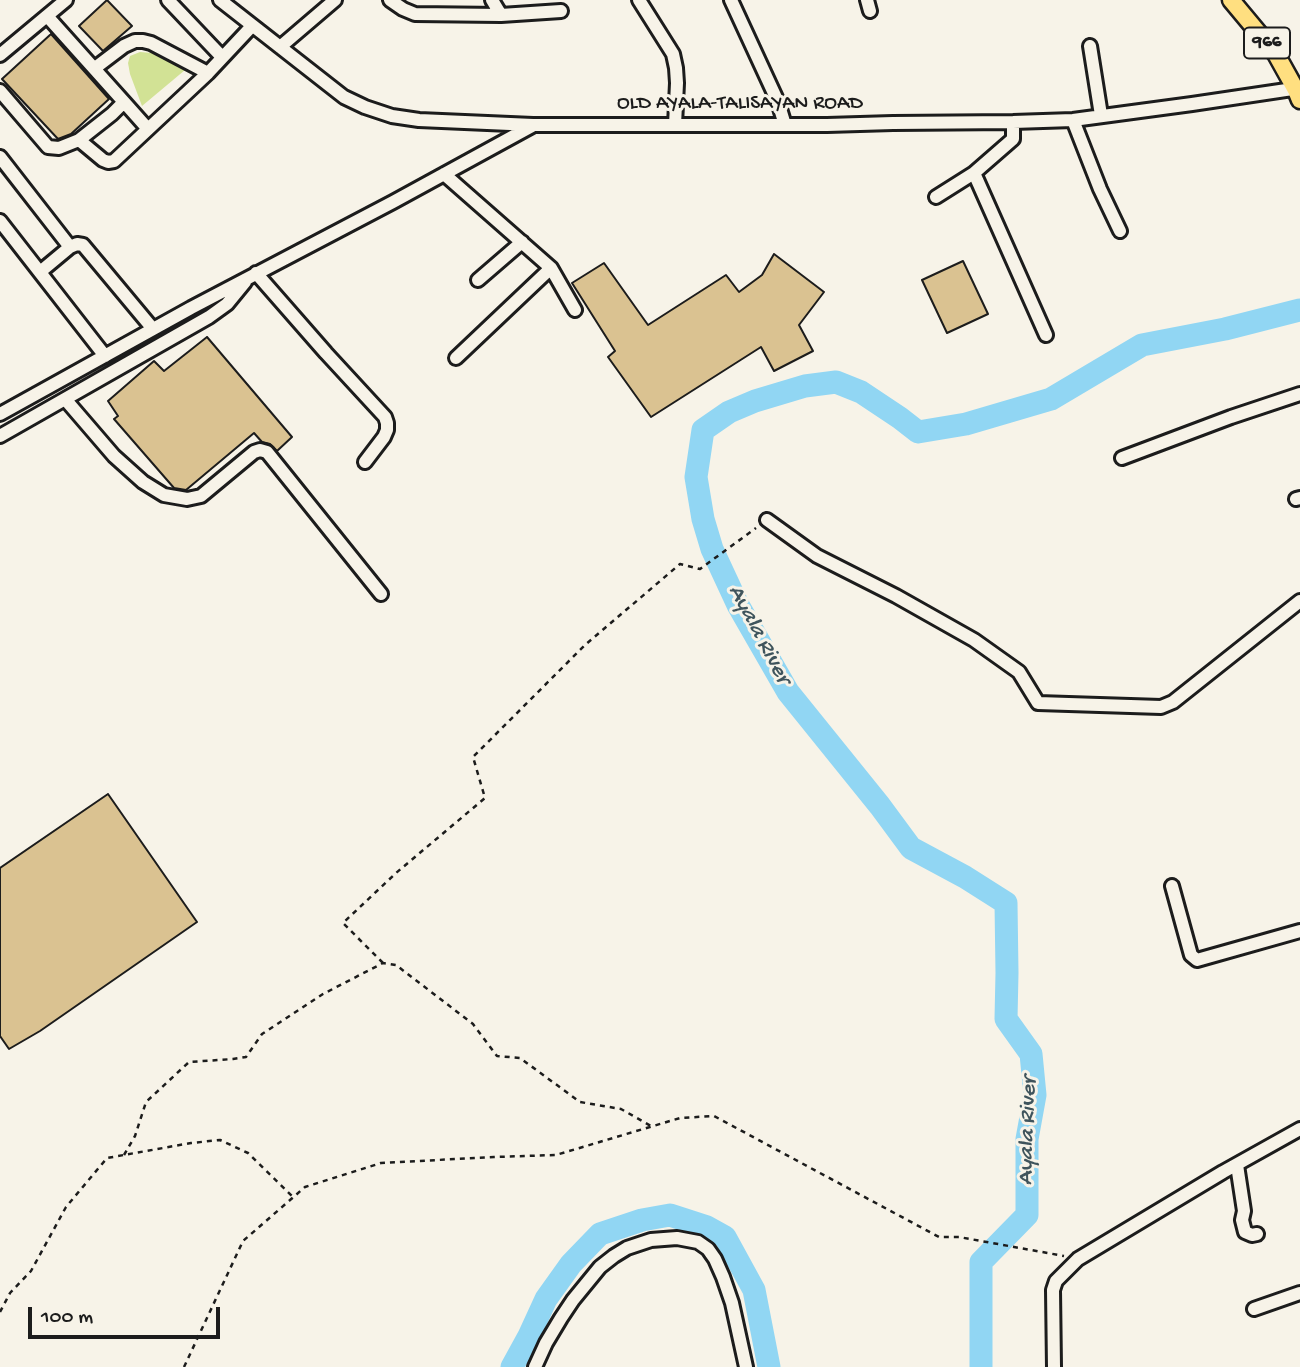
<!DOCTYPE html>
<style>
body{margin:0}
#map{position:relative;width:1300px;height:1367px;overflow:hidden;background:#f7f3e8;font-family:"Gochi Hand",sans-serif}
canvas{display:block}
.scale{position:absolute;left:28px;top:1307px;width:192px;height:32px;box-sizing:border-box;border:4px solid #1c1c1c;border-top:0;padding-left:9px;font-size:21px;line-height:24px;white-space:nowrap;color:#1c1c1c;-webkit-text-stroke:5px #f7f3e8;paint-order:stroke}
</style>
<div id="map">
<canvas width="1300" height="1367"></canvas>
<div class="scale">100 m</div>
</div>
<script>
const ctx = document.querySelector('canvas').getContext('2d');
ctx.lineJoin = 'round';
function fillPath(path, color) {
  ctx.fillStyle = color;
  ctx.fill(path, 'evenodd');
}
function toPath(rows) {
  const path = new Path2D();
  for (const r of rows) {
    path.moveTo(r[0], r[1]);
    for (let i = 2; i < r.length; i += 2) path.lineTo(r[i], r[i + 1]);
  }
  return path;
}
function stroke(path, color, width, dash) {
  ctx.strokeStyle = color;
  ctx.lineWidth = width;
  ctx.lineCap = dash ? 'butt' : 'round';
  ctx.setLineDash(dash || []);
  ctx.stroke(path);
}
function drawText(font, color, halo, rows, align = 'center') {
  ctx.font = font + ' "Gochi Hand",sans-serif';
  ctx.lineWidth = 6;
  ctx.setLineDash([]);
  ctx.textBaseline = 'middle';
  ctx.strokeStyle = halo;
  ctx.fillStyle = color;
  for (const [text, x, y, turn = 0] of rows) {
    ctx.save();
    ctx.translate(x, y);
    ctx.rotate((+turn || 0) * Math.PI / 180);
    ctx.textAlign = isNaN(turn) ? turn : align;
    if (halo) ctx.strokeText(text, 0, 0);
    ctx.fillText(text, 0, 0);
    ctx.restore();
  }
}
fillPath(toPath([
 [140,52,152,53,185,70,142,106,130,74,128,63,130,56]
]), '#d2e295');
stroke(toPath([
 [512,1367,529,1336,546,1299,571,1264,600,1234,642,1220,670,1215,707,1227,725,1237,754,1290,769,1367],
 [981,1367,981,1262,1027,1215,1027,1139,1035,1095,1031,1054,1006,1019,1007,973,1006,903,965,877,911,848,880,806,788,692,738,605,712,549,703,519,696,477,703,430,729,412,755,401,805,386,836,382,861,392,900,418,918,432,966,424,1051,399,1142,345,1225,329,1300,310]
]), '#91d6f3', 23);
const building = toPath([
 [107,0,132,26,103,51,79,26,107,0],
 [51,34,109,99,71,134,58,139,2,79,51,34],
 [774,254,824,292,799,325,813,351,774,371,761,347,651,417,608,357,615,351,572,283,604,263,648,325,726,275,739,292,762,275,774,254],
 [963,261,988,314,947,333,922,280,963,261],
 [207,337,292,437,277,451,270,444,262,442,254,433,186,490,174,488,114,419,118,416,108,401,154,361,164,371,207,337],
 [108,794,197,922,40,1031,9,1049,0,1036,0,868,108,794]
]);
fillPath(building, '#dac291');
stroke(building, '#1c1c1c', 2);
const minor = toPath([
 [168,0,222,57],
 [220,0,344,97,365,107,392,116,419,120,533,125,827,125,893,123,1013,122,1073,120,1192,104,1300,88],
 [390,0,403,9,415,14,501,15,561,11],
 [492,0,501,15],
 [639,0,673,54,676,68,677,83,675,125],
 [731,0,778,102,785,125],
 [867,0,870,11],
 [47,16,124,102],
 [1090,46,1101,115],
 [280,47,335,0],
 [0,55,66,0],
 [95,68,124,46,135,41,143,41,151,43,208,73],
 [0,91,48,147,59,148,79,140,112,114,124,102,148,129],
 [1073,120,1100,189,1120,231],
 [79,140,103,160,108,162,114,161,208,73,252,26],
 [0,157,70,247],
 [974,173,1046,335],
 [444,174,551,268,575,310],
 [936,197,974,173,1013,139,1013,122],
 [0,221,105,356],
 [40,272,70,247,77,244,83,245,153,329],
 [256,273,326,353,385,417,387,423,387,430,384,437,365,462],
 [478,280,522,242],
 [456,358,551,268],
 [65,399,114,456,143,482,164,495,187,499,201,496,254,452,260,450,267,452,381,594],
 [0,414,191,308,393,202,532,126],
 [0,436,209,317,227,304,245,282],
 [1122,458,1231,417,1300,394],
 [1296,499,1300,498],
 [767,520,817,556,896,596,974,640,1019,672,1038,703,1161,707,1173,702,1300,601],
 [1172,886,1191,955,1197,960,1300,931],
 [1237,1165,1244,1211,1242,1220,1245,1232,1252,1235,1257,1234],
 [1254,1309,1300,1293],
 [535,1367,546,1343,561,1318,573,1300,600,1267,614,1256,627,1248,651,1240,677,1238,698,1242,708,1249,715,1259,723,1277,732,1303,746,1367],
 [1054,1367,1053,1290,1056,1281,1078,1259,1223,1172,1300,1129]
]);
const major = toPath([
 [1231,0,1276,54,1296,90,1300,100]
]);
stroke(minor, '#1c1c1c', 18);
stroke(major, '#1c1c1c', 21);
stroke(toPath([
 [383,963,343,923,396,873,485,798,473,757,585,645,680,564,700,569,756,528],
 [124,1155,135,1136,146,1102,189,1062,233,1059,246,1057,262,1034,323,994,383,963,396,965,473,1024,497,1056,520,1058,580,1102,621,1109,651,1126],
 [0,1312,10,1293,31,1271,66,1207,107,1158,191,1143,220,1140,248,1153,293,1197],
 [184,1367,243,1241,305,1187,381,1163,494,1157,556,1155,680,1118,714,1116,939,1237,959,1237,1064,1256]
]), '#1c1c1c', 2.5, [5, 5]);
stroke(minor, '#f7f3e8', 12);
stroke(major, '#ffdf80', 16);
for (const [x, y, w] of [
 [1267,43,46]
]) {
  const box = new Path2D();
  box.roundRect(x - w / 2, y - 15.5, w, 31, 5);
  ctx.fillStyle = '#f7f3e8';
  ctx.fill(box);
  stroke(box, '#1c1c1c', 2);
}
drawText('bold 19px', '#1c1c1c', null, [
 ["966",1267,43]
]);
drawText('21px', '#1c1c1c', '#f7f3e8', [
 ["OLD AYALA-TALISAYAN ROAD",740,105]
]);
drawText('italic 23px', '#3f545c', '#f7f3e8', [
 ["Ayala River",758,635,62],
 ["Ayala River",1029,1131,-88]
]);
</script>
